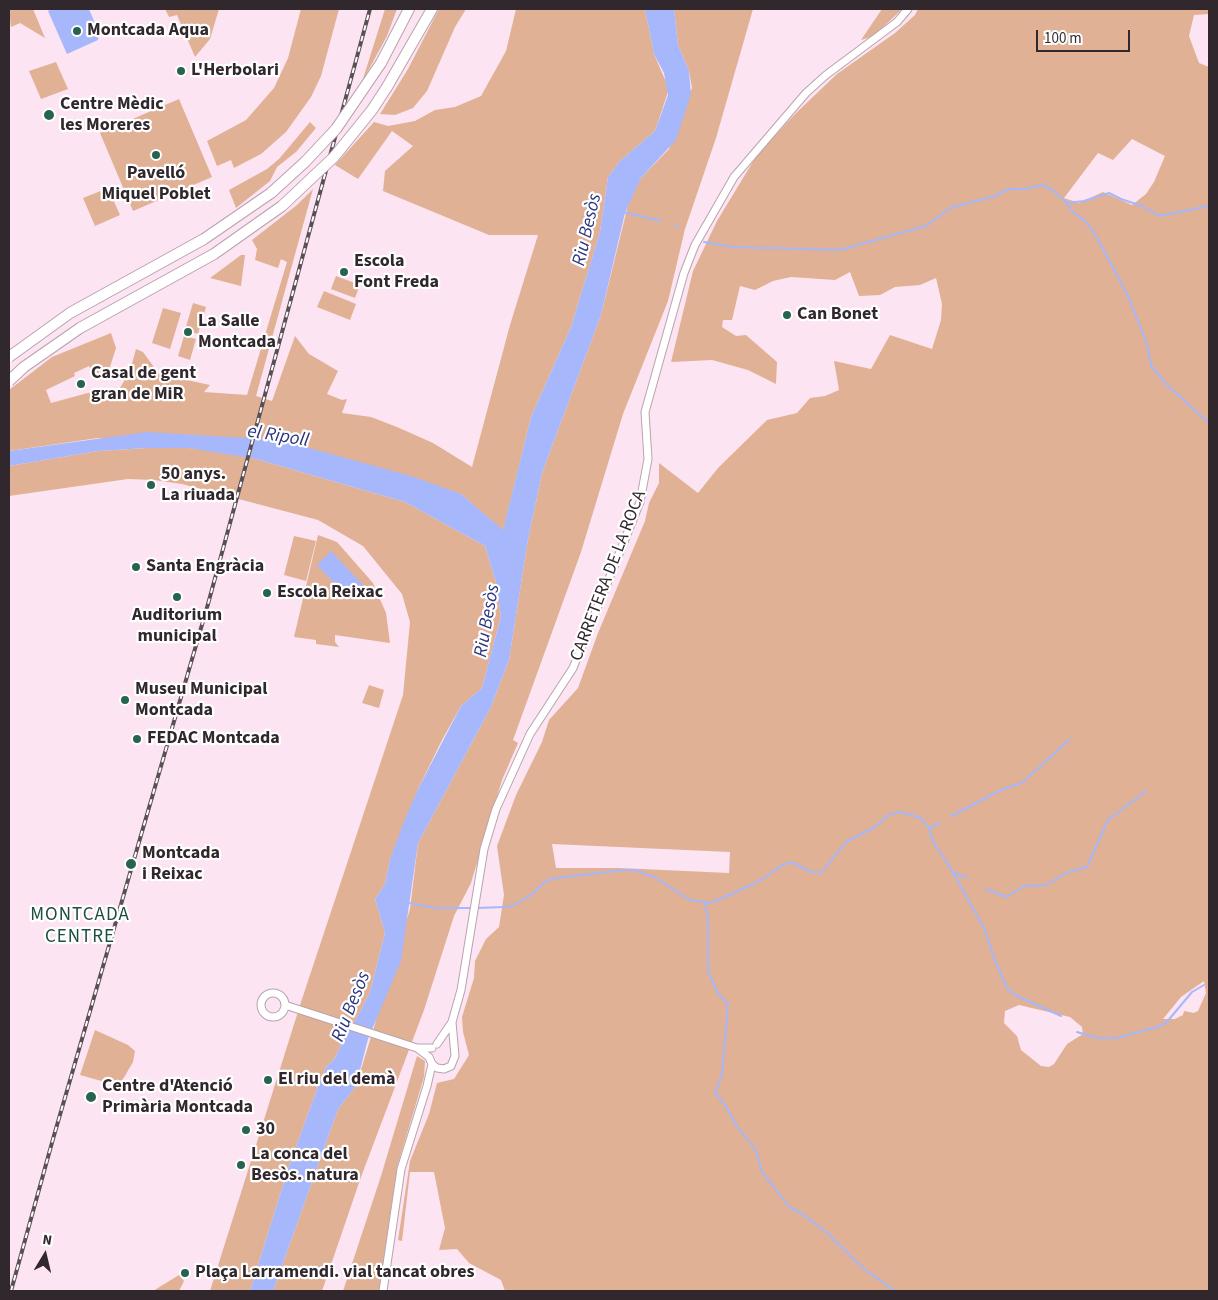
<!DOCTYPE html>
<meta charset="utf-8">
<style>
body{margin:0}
#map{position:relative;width:1218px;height:1300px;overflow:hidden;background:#fce4f2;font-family:"Source Sans 3",sans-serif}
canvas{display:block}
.frame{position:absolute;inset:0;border:10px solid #31282d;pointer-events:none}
.north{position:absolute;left:20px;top:1230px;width:50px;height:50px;-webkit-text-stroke:4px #fff;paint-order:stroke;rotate:9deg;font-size:14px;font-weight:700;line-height:20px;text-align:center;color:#31282d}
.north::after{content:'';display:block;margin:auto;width:18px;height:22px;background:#31282d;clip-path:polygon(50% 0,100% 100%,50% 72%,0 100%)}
.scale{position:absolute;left:1036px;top:30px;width:94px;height:22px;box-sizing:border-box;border:2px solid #31282d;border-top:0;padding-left:6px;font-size:15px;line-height:18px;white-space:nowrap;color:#31282d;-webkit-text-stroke:4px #fff;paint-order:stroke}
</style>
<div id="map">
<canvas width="1218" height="1300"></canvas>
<div class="frame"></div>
<div class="north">N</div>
<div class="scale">100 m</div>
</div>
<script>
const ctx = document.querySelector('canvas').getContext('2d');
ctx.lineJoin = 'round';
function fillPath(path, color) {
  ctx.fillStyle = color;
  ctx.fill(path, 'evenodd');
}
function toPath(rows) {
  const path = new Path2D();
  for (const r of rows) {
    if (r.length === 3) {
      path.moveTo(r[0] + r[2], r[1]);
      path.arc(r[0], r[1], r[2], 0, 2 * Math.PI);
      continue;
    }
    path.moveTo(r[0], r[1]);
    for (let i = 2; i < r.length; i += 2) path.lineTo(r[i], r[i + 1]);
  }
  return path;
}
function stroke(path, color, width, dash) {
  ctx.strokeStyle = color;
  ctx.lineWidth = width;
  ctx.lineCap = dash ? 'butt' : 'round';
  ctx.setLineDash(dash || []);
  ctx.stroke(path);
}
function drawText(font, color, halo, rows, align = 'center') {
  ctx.font = font + ' "Source Sans 3",sans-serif';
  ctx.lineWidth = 4.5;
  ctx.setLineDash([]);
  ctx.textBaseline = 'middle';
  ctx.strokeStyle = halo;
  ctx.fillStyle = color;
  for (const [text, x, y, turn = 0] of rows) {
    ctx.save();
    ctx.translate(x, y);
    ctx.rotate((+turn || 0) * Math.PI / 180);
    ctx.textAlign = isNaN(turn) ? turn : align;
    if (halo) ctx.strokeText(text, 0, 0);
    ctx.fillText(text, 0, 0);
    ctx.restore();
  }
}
fillPath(toPath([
 [9,9,33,9,45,38,20,23,11,27],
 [165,9,219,9,210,39,195,57,177,15,169,17],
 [301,9,339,9,321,76,311,97,286,132,261,154,234,168,231,160,217,166,207,141,246,120,274,88,288,58],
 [385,9,397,9,387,36,362,82],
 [439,9,466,9,455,27,427,91,413,108,395,115,380,114,408,69],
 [516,9,645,9,654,54,669,89,655,131,621,160,608,177,600,232,571,327,531,417,503,531,461,494,280,440,98,438,9,451,9,390,52,357,111,333,116,348,110,367,94,375,89,366,74,373,75,376,46,390,51,403,95,391,96,403,114,398,130,371,136,349,143,352,159,374,210,385,204,392,247,395,287,262,281,259,278,268,255,260,257,249,252,240,297,205,313,189,256,396,272,401,295,336,309,354,338,371,327,394,342,400,347,399,342,413,371,417,397,427,433,443,472,467,510,325,538,235,489,235,383,191,385,171,413,146,392,131,358,179,335,165,374,122,388,126,415,121,435,110,455,107,481,96,506,51],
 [674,9,753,9,716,138,685,229,668,301,623,414,581,552,513,740,518,743,502,780,471,883,454,916,424,1010,361,1177,322,1291,273,1291,338,1109,356,1086,410,909,418,843,491,707,509,660,528,539,542,473,601,315,629,201,641,178,669,149,692,88,689,71,678,45],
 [882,9,902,9,874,36,861,40],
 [918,9,1209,9,1209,14,1194,15,1189,36,1199,63,1209,67,1209,1291,505,1291,501,1280,469,1263,457,1249,439,1250,445,1228,434,1172,410,1172,402,1241,398,1240,410,1161,429,1114,437,1083,454,1079,469,1055,463,1032,462,1017,474,978,475,961,486,939,499,927,504,895,497,846,516,795,542,742,549,720,578,688,598,633,645,521,649,503,659,483,659,463,698,493,718,468,767,420,797,413,810,398,825,396,839,390,834,361,871,369,890,335,932,349,941,320,942,304,936,278,920,285,895,287,880,295,859,296,850,272,835,280,791,277,773,281,755,290,740,286,732,320,723,320,722,327,736,336,746,335,777,362,776,384,748,370,712,360,671,362,693,271,717,221,757,155,795,114,837,74,895,33,915,15],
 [1132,139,1165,156,1154,182,1146,194,1132,205,1103,192,1079,203,1064,198,1098,153,1113,160],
 [552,844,730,852,729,873,619,868,556,868],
 [1204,981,1206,993,1198,1011,1194,1013,1184,1011,1183,1015,1175,1019,1163,1019,1181,997],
 [1019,1005,1070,1017,1082,1027,1083,1034,1067,1044,1054,1064,1049,1067,1041,1066,1021,1050,1017,1036,1004,1023,1005,1011],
 [56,62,68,89,41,99,29,71],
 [179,99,212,177,133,211,100,133],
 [310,122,316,128,296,152,277,167,270,181,236,208,229,190,267,169,279,159],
 [108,188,120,215,95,226,83,198],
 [241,255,245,255,241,286,210,278],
 [336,276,360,285,355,298,331,289],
 [324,291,356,304,350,320,317,307],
 [193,303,206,307,198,334,185,330],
 [163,308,181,313,170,349,152,343],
 [184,336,196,339,190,360,178,356],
 [147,448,189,448,222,452,256,459,405,502,485,546,496,582,501,616,482,688,461,706,442,740,418,789,390,859,385,884,375,899,385,933,370,992,358,1016,347,1032,335,1058,327,1066,321,1078,289,1166,250,1291,210,1291,302,999,403,695,410,622,402,594,363,546,318,520,182,484,154,480,128,479,9,496,9,466,98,451],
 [318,535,337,542,373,583,386,613,390,643,335,635,335,642,339,647,316,644,316,640,294,637],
 [294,536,316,541,306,581,284,575],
 [369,685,384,690,379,708,362,703],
 [95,1030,128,1045,135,1051,133,1062,119,1086,80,1075],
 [417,1056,425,1061,424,1077,397,1167,379,1291,343,1291,381,1176],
 [179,1275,184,1281,179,1291,153,1291]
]), '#e0b195');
fillPath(toPath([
 [52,9,89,9,99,33,98,40,67,54,48,11],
 [645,9,674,9,678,45,689,71,691,94,676,140,641,178,625,213,601,315,542,473,528,539,509,660,491,707,418,843,401,961,368,1039,356,1086,338,1109,273,1291,250,1291,289,1166,321,1078,327,1066,335,1058,347,1032,358,1016,370,992,385,933,375,899,385,884,390,859,403,824,418,789,461,706,482,688,501,616,496,582,485,546,405,502,256,459,189,448,147,448,98,451,9,466,9,451,147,432,280,440,411,476,461,494,503,530,531,417,571,327,600,232,608,177,621,160,655,131,668,95,664,73,654,54],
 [331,551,363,585,349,599,317,565]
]), '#a6b7fb');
stroke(toPath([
 [1067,204,1071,210,1086,222,1095,234,1128,296,1147,344,1151,366,1167,385,1209,423],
 [622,212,661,221],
 [675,226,678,227],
 [704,242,731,247,840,250,926,226,950,208,995,196,1008,189,1025,189,1042,185,1051,189,1067,203,1084,201,1109,193,1121,199,1142,206,1159,216,1209,206],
 [951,816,1003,789,1022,783,1070,739],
 [929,828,940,823],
 [953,872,967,878],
 [986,889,1006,897,1024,886,1046,885,1068,872,1087,867,1108,820,1146,791],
 [409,903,435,908,472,908],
 [705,903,708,918,708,971,717,992,728,1004,722,1074,715,1093,726,1106,736,1125,756,1150,762,1172,790,1208,801,1213,826,1232,864,1269,895,1291],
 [476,908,505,907,514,905,531,895,546,881,556,878,624,870,634,870,654,877,690,900,711,903,756,883,784,864,794,863,811,872,822,872,846,842,873,828,890,814,901,812,921,818,929,828,933,842,950,867,985,930,994,958,1007,988,1015,995,1061,1016],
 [1077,1032,1097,1038,1117,1038,1157,1027,1166,1023,1192,992,1204,985]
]), '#a6b7fb', 2);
const tertiary = toPath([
 [273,1005,12],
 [285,1005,417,1048,432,1048],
 [437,1044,452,1022,461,990,484,849,496,809,530,734,573,668,640,502,648,459,645,412,684,273,695,245,734,177,806,93,826,75,897,22,908,9],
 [417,1048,429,1057,432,1064,437,1068,444,1069,451,1066,455,1056,452,1022],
 [383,1291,401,1169,427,1086,432,1064]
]);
const motorway = toPath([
 [381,63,409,9],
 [387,87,432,9]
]);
stroke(tertiary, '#b9a3af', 9);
stroke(motorway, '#b9a3af', 12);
stroke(tertiary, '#fff', 7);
stroke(motorway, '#fff', 10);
const rail = toPath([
 [11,1291,53,1139,208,604,370,9]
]);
stroke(rail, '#5b4f56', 4);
stroke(rail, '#fff', 2, [5.5]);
const motorwayBridge = toPath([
 [9,357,70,313,204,239,271,193,305,162,336,129,381,63],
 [9,381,24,367,80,328,214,254,282,206,334,157,372,110,387,87]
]);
stroke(motorwayBridge, '#b9a3af', 12, []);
stroke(motorwayBridge, '#fff', 10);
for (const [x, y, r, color] of [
 [77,31,5,"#276450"],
 [181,71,5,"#276450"],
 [49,115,6,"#276450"],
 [156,155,5,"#276450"],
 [344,272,5,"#276450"],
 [787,315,5,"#276450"],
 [188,332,5,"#276450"],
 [81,384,5,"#276450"],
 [151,485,5,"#276450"],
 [136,567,5,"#276450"],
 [267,593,5,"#276450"],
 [177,597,5,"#276450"],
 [125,700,5,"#276450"],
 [137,739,5,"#276450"],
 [131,864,6,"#276450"],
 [268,1080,5,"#276450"],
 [91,1097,6,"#276450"],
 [246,1130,5,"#276450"],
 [241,1165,5,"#276450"],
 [185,1273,5,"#276450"]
]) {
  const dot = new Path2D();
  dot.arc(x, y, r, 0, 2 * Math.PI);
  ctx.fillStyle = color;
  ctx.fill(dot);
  stroke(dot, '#fff', 2);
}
drawText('bold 18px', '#31282d', '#fff', [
 ["Montcada Aqua",87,31],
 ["L'Herbolari",191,71],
 ["Centre Mèdic",60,105],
 ["les Moreres",60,126],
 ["Pavelló",156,174,"center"],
 ["Miquel Poblet",156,195,"center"],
 ["Escola",354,262],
 ["Font Freda",354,283],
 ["Can Bonet",797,315],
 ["La Salle",198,322],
 ["Montcada",198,343],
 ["Casal de gent",91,374],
 ["gran de MiR",91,395],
 ["50 anys.",161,475],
 ["La riuada",161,496],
 ["Santa Engràcia",146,567],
 ["Escola Reixac",277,593],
 ["Auditorium",177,616,"center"],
 ["municipal",177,637,"center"],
 ["Museu Municipal",135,690],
 ["Montcada",135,711],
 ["FEDAC Montcada",147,739],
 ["Montcada",142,854],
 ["i Reixac",142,875],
 ["El riu del demà",278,1080],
 ["Centre d'Atenció",102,1087],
 ["Primària Montcada",102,1108],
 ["30",256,1130],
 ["La conca del",251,1155],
 ["Besòs. natura",251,1176],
 ["Plaça Larramendi. vial tancat obres",195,1273]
], 'left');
drawText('18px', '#31282d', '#fff', [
 ["CARRETERA DE LA ROCA",609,576,-69]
]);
drawText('italic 19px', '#2a3480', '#fff', [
 ["Riu Besòs",588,230,-77],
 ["el Ripoll",278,437,9],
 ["Riu Besòs",488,621,-80],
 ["Riu Besòs",352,1007,-68]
]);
ctx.letterSpacing = '1px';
drawText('19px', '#1e4f3e', '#fff', [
 ["MONTCADA",80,916],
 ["CENTRE",80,938]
]);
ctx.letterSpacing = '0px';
</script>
